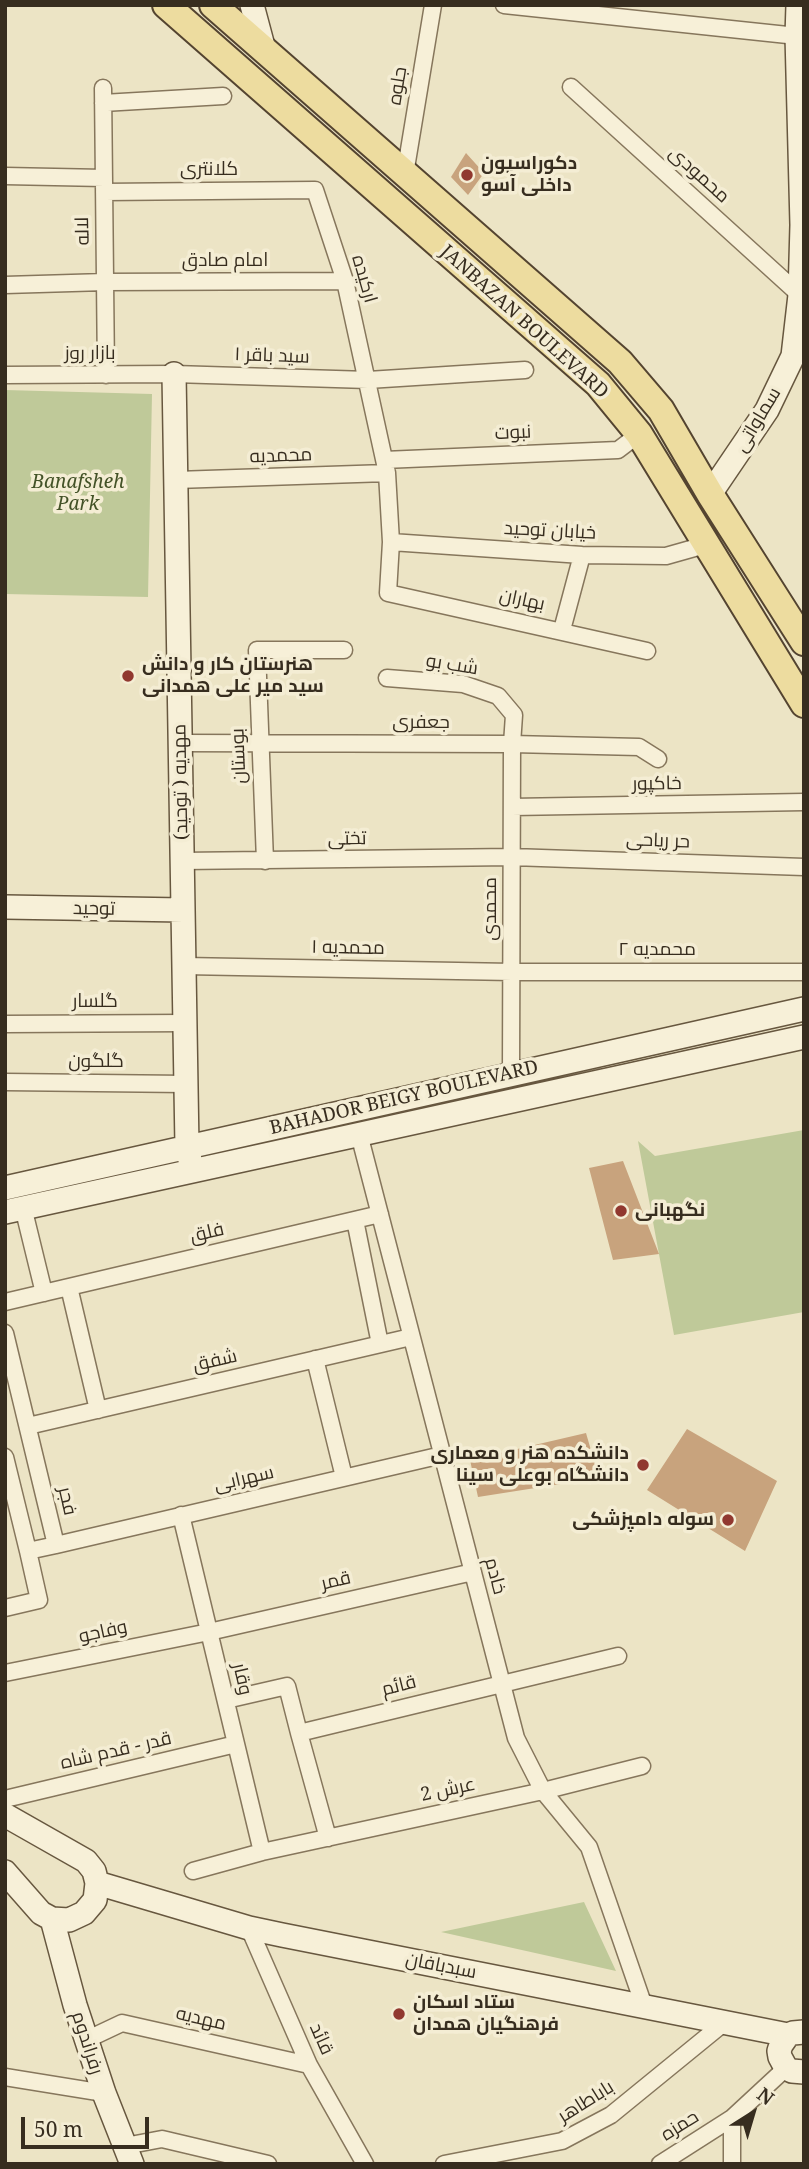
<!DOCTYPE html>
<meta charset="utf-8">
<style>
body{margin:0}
#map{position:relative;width:809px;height:2169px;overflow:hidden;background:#ece4c5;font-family:"Noto Serif",serif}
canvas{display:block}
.frame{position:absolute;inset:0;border:7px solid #372d1f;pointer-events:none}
.north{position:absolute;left:718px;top:2078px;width:70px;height:70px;-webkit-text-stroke:5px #f4edd4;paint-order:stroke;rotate:37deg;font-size:19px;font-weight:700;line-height:28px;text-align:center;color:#372d1f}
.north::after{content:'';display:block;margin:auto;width:24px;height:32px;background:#372d1f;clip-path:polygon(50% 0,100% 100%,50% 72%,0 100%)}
.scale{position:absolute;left:21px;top:2117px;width:128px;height:32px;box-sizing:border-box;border:4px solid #372d1f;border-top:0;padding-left:9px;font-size:21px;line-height:24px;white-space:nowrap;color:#372d1f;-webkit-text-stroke:5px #f4edd4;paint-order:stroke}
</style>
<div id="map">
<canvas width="809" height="2169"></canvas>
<div class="frame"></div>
<div class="north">N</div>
<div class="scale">50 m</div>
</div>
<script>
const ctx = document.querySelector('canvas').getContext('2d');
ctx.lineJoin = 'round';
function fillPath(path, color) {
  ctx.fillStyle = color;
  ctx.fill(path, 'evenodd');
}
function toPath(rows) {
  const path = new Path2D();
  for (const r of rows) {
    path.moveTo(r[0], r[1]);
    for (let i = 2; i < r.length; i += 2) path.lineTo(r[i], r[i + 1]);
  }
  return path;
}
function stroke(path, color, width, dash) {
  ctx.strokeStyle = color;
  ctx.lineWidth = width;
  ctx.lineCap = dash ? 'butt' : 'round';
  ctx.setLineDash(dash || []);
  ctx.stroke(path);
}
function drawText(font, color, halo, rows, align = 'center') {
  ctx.font = font + ' "Noto Serif",Cairo,serif';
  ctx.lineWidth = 7;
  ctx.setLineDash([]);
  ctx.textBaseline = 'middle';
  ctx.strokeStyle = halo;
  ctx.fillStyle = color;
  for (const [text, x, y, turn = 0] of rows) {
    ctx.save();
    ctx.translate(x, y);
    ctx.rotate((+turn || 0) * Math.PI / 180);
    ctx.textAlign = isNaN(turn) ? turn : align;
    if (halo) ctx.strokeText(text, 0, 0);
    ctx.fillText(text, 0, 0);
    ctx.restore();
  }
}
fillPath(toPath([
 [5,390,152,394,148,597,5,594],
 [804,1130,804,1312,674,1335,638,1141,655,1156],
 [584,1902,616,1971,441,1932]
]), '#bfc999');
fillPath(toPath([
 [466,153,484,173,468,195,451,177],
 [623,1161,659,1254,613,1260,589,1168],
 [687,1429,777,1481,745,1551,647,1490],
 [586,1433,599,1478,478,1497,470,1460]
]), '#c8a37d');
const street = toPath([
 [504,5,797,36],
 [571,87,800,295],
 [103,88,106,375],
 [103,103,223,96],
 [405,174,433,5],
 [5,176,104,178],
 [104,192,315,190,345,281,387,473,391,542,388,593,647,651],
 [5,285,105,282,345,281],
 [5,375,174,374,368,380,525,370],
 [384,460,618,450,639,434],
 [176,480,387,473],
 [391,542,582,555,666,556,705,545],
 [562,630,582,555],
 [387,678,463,684,498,696,514,715,512,744,511,1074],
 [181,743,512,744,639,747,658,759],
 [512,807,804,802],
 [182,861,512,857,804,867],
 [265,861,257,650,344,650],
 [184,966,512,972,804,972],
 [5,1024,185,1023],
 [5,1082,186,1084],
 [359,1134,516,1738,543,1791,589,1847,644,2006],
 [23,1207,44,1293],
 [355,1220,380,1344],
 [69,1287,98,1410],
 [5,1302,380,1214],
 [5,1333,56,1545,28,1551,5,1457],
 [315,1359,344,1477],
 [28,1426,411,1337],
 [181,1515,262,1852],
 [56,1545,442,1455],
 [5,1608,39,1600,28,1551],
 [5,1673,209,1632,473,1572],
 [226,1700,287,1686,299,1733,618,1656],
 [299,1733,328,1838],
 [5,1799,236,1744],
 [193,1871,262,1852,543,1791,642,1766],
 [249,1928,309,2065,365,2164],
 [86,2040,122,2023,309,2065],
 [5,2077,104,2093],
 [732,2118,732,2164],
 [125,2146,162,2139,268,2164],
 [444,2164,562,2141,611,2115,725,2022],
 [660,2164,732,2118,786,2068]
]);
const secondary = toPath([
 [252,5,264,50],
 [174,374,187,1147,190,1160],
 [710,494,767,410,793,356,800,295,802,225,797,36,798,5],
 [5,907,183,910],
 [5,1188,804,1009],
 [5,1212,804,1037],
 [5,1815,86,1861,94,1871,97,1883,95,1900,84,1913,69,1920,52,1919,41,1913,5,1872],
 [97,1883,249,1928,282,1935,788,2035],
 [52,1919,75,2005,104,2093,132,2164],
 [804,2032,793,2033,788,2035,781,2045,779,2051,780,2057,786,2068,792,2071,804,2072]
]);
const primary = toPath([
 [166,5,598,384,639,434,804,704],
 [213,5,620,362,661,410,710,494,804,642]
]);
stroke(street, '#86765c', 19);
stroke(secondary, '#67573f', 26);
stroke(primary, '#544430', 30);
stroke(street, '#f7f0d8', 16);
stroke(secondary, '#f7f0d8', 23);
stroke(primary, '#eddc9f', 26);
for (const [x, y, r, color] of [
 [467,175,7,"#91382f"],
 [128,676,7,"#91382f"],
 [621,1211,7,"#91382f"],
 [643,1465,7,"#91382f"],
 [728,1520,7,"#91382f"],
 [399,2014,7,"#91382f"]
]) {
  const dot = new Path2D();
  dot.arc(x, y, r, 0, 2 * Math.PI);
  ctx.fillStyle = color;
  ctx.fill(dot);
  stroke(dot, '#f4edd4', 2.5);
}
drawText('19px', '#372d1f', '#f4edd4', [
 ["جلوه",398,86,-81],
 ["کلانتری",209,170],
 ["محمودی",699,175,42],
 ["لاله",83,231,-91],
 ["امام صادق",225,261],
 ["ارکیده",364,279,74],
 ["JANBAZAN BOULEVARD",524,322,42],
 ["بازار روز",90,354],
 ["سید باقر ۱",272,356,2],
 ["سماواتی",758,420,-59],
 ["نبوت",513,433,-3],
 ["محمدیه",281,456,-2],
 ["خیابان توحید",550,531,3],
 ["بهاران",522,600,12],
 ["شب بو",452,665,9],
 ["جعفری",421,723],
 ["بوستان",239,756,-92],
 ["مهدیه ( توحید)",181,782,-91],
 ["خاکپور",657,784,-1],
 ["تختی",347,839,-1],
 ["حر ریاحی",658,841,2],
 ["توحید",94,909,1],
 ["محمدی",491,909,-90],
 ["محمدیه ۱",348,948,1],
 ["محمدیه ۲",657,950],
 ["گلسار",95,1002],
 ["گلگون",96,1062],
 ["BAHADOR BEIGY BOULEVARD",404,1098,-13],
 ["فلق",207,1233,-13],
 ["شفق",215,1361,-13],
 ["سهرابی",244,1479,-13],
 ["فجر",67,1501,77],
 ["خادم",495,1576,75],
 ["قمر",336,1581,-13],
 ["وفاجو",103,1632,-12],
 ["وقار",242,1679,77],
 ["قائم",399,1686,-14],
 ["قدر - قدم شاه",116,1751,-13],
 ["عرش 2",448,1790,-12],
 ["سبدبافان",441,1966,11],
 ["مهدیه",201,2019,13],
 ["قائد",321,2039,66],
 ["رفراندوم",87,2043,72],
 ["باباطاهر",586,2102,-32],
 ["حمزه",680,2126,-32]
]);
drawText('bold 19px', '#372d1f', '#f4edd4', [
 ["دکوراسیون",481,164],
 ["داخلی آسو",481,186],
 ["هنرستان کار و دانش",142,665],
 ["سید میر علی همدانی",142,687],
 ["نگهبانی",635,1211],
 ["دانشکده هنر و معماری",629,1454,"right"],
 ["دانشگاه بوعلی سینا",629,1476,"right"],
 ["سوله دامپزشکی",714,1520,"right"],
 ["ستاد اسکان",413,2003],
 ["فرهنگیان همدان",413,2025]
], 'left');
drawText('italic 19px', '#435227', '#f4edd4', [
 ["Banafsheh",78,483],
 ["Park",78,505]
]);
</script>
